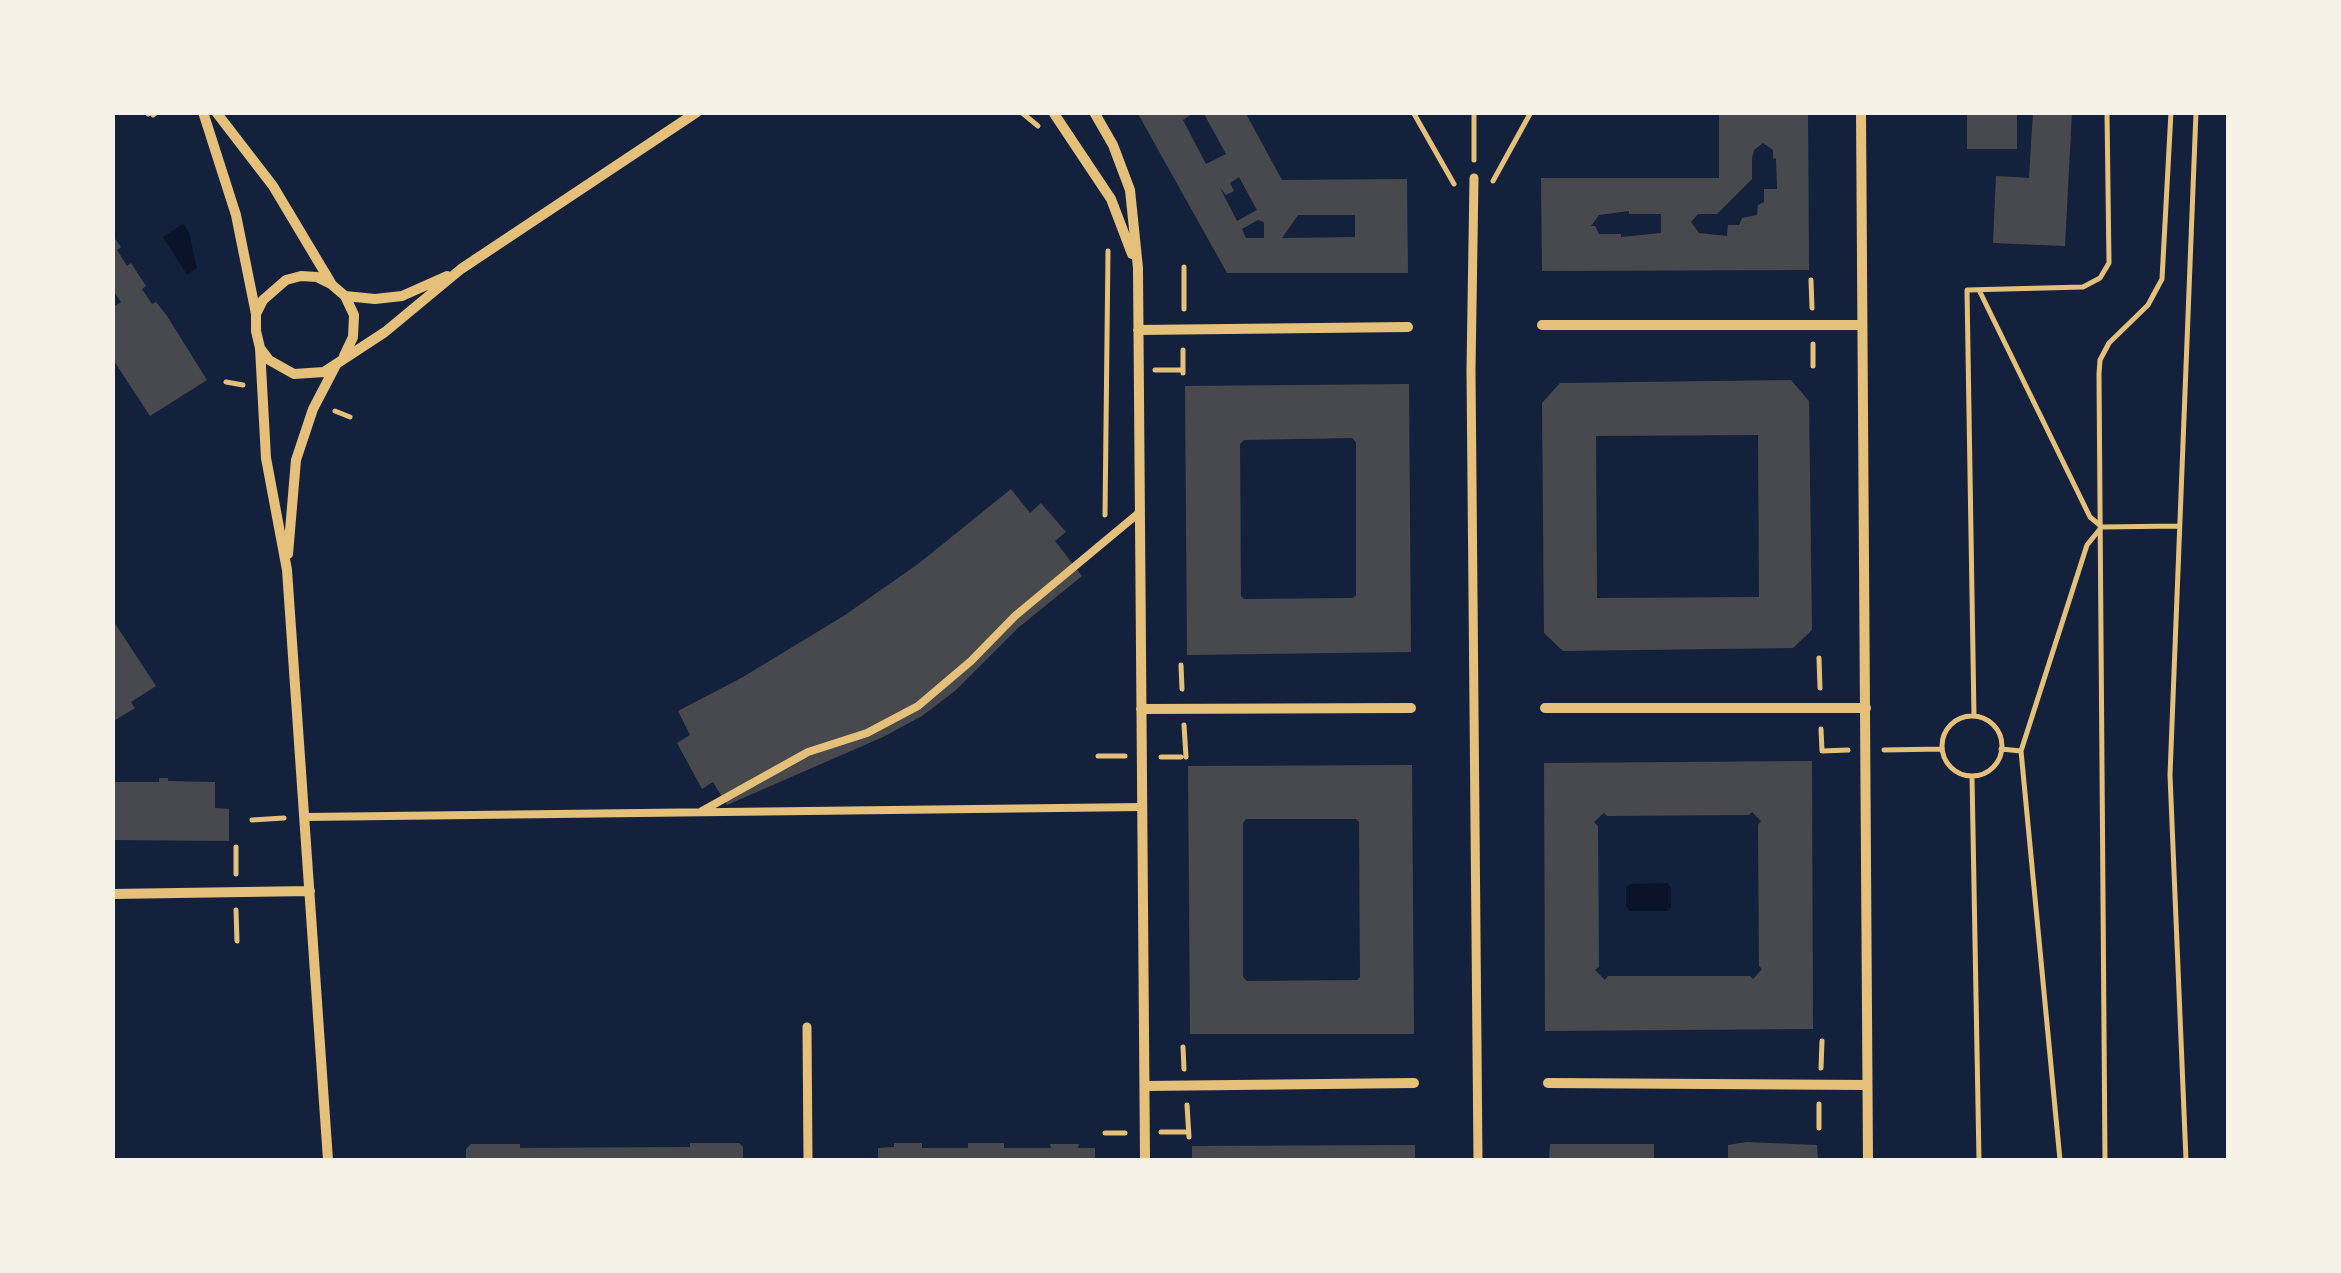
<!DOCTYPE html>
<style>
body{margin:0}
#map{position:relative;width:2341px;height:1273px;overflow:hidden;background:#14213d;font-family:"Archivo Narrow",sans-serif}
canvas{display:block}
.frame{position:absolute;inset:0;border:115px solid #f6f1e7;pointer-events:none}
</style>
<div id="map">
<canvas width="2341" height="1273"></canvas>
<div class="frame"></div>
</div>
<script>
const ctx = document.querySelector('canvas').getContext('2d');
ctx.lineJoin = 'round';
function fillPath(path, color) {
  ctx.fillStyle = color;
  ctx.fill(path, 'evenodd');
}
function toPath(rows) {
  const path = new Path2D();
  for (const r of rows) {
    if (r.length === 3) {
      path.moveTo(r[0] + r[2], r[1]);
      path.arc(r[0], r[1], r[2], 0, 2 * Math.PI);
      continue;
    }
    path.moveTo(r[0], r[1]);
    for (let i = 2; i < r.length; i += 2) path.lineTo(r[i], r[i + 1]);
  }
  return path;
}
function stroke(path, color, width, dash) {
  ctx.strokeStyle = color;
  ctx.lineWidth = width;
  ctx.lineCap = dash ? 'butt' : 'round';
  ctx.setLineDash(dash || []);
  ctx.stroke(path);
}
fillPath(toPath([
 [183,224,189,232,197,268,187,275,163,237],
 [1667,883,1671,887,1671,907,1667,911,1630,911,1626,907,1626,887,1630,884]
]), '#0b132b');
fillPath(toPath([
 [1137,112,1195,112,1183,120,1206,164,1226,154,1203,112,1245,112,1282,180,1407,179,1408,273,1227,273],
 [1239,177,1257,210,1237,221,1220,188,1226,195,1234,191,1230,183],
 [1298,215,1355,215,1355,237,1282,238],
 [1258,220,1264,222,1264,238,1246,238,1242,229],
 [1719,112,1808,112,1809,270,1542,271,1541,178,1719,178],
 [1763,143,1773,150,1773,159,1776,158,1777,189,1764,189,1764,202,1758,205,1757,215,1742,218,1739,225,1728,225,1727,236,1699,233,1691,222,1698,214,1717,214,1752,179,1752,158,1754,150],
 [1629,211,1629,214,1661,214,1661,233,1621,237,1621,234,1599,234,1595,226,1591,226,1599,215],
 [1967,112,2017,112,2017,149,1967,149],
 [2033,112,2072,112,2065,246,1993,243,1996,176,2029,178],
 [112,235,121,247,117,250,127,266,131,263,146,286,142,289,152,304,156,302,167,316,207,380,150,416,112,358,112,308,121,302,112,289],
 [1791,380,1809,401,1812,630,1793,648,1563,651,1544,633,1542,403,1560,383],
 [1758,435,1759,597,1597,598,1596,436],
 [1409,384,1411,652,1187,655,1185,386],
 [1352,438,1356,442,1356,595,1353,598,1244,599,1241,596,1240,444,1244,440],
 [1011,489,1030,513,1041,503,1066,532,1055,541,1082,576,1018,628,956,690,922,716,883,737,727,805,713,782,702,789,677,743,690,735,678,711,743,677,845,615,918,564],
 [112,619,156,686,131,702,135,708,112,722],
 [1812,761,1813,1029,1545,1031,1544,763],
 [1752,812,1761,821,1758,825,1759,966,1762,969,1753,979,1750,976,1608,976,1605,980,1595,970,1599,967,1598,826,1594,822,1604,813,1607,816,1749,815],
 [1412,765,1414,1034,1190,1034,1188,766],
 [1246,819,1356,819,1359,822,1360,977,1357,980,1247,981,1243,977,1243,823],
 [159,778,168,778,168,781,215,782,215,808,229,809,229,841,112,840,112,782,159,782],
 [1746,1142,1817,1145,1818,1160,1728,1160,1728,1145],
 [690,1143,739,1143,743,1147,743,1160,466,1160,466,1149,471,1144,520,1144,520,1148,690,1147],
 [894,1143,922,1143,922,1148,968,1148,968,1143,1004,1143,1004,1148,1051,1148,1050,1144,1079,1144,1078,1148,1095,1148,1095,1160,878,1160,878,1148,894,1147],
 [1550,1144,1654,1144,1654,1160,1549,1160],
 [1415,1145,1415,1160,1192,1160,1192,1146]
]), '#48494c');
stroke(toPath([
 [147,112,148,114],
 [1021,112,1038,126],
 [1413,112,1454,184],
 [153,115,157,112],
 [1474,160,1474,115],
 [1493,181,1531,112],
 [1811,280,1812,308],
 [1979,290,2090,517,2102,527,2178,526],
 [1184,309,1184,267],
 [1813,344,1813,366],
 [1155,370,1183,370],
 [1183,373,1183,350],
 [226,382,243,385],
 [335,411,350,417],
 [1105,515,1108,251],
 [1819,658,1820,688],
 [1181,665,1182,689],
 [1974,716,1967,290,2083,287,2100,278,2109,263,2107,112],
 [1972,746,30],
 [1184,725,1186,757],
 [1821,729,1822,751,1848,750],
 [2001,749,2021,751],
 [1884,750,1941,749],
 [1098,756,1125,756],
 [1161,757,1181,757],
 [1972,776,1979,1160],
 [252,820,284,818],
 [236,847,236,874],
 [236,910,237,941],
 [1183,1047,1184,1069],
 [1821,1068,1822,1041],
 [1187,1105,1189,1137],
 [1819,1128,1819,1104],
 [1161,1132,1188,1132],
 [1105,1133,1125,1133],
 [2060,1160,2021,751,2087,545,2100,529],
 [2105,1160,2099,374,2100,360,2109,343,2148,305,2162,279,2171,112],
 [2186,1160,2170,775,2196,112]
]), '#e5c07b', 5);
stroke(toPath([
 [702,811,808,752,867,733,918,706,971,661,1015,616,1140,512],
 [305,817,1142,807]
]), '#e5c07b', 8);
stroke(toPath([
 [1474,178,1471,370,1478,1160],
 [807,1027,808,1160]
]), '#e5c07b', 9);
stroke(toPath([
 [203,112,236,215,256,314],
 [216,112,273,186,331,283],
 [1053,112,1111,199,1132,254],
 [1094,112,1113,145,1130,190,1138,268,1145,1160],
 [1861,112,1868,1160],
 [345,296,375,299,402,296,447,276],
 [1542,325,1861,325],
 [1138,330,1408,327],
 [260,348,266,458,287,570,328,1160],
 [344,356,353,337,354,315,345,296,331,284,317,277,301,276,286,280,263,300,256,314,256,331,260,348,269,360,294,374,324,372,385,332,461,269,697,112],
 [288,554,296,460,313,409,336,365],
 [1545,708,1866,708],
 [1141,709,1411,708],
 [112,894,310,891],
 [1548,1083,1867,1085],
 [1145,1086,1414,1083]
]), '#e5c07b', 10);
</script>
